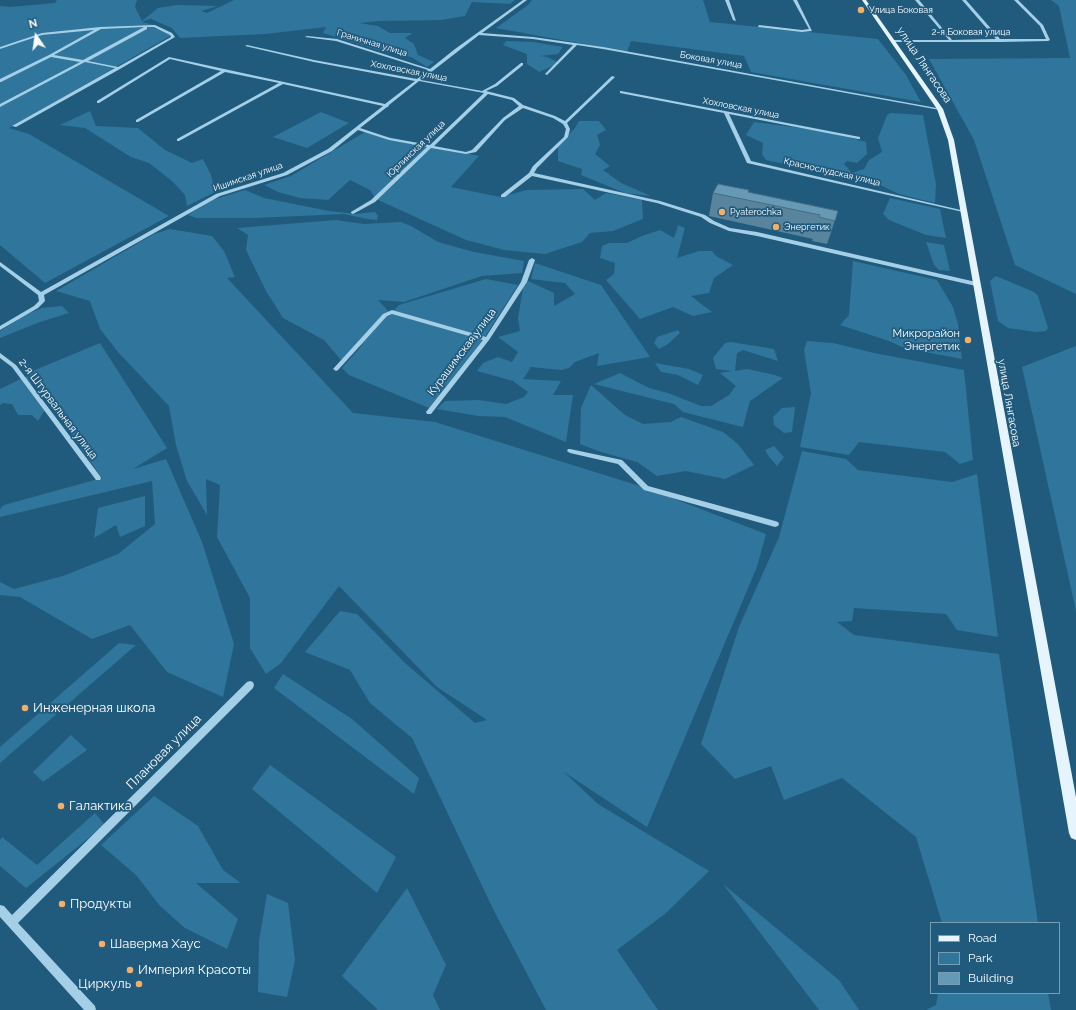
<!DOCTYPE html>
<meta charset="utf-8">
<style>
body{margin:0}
#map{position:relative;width:1076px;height:1010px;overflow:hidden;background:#205b7e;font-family:Raleway,sans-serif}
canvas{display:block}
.legend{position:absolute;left:930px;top:922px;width:130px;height:72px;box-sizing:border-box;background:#205b7e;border:1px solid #799db2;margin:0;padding:5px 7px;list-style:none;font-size:12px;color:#fff}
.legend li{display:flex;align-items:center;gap:8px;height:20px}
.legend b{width:20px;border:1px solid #799db2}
.north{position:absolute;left:16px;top:16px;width:40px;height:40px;-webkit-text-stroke:3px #205b7e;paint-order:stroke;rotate:347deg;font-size:11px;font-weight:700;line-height:16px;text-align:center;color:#fff}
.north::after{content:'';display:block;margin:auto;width:14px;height:18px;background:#fff;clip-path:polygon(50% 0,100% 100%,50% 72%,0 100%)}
</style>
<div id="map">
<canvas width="1076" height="1010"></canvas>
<ul class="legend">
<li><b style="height:5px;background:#e6f4fd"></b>Road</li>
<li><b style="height:11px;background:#30759b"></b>Park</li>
<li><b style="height:11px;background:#6699b6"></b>Building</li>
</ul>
<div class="north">N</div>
</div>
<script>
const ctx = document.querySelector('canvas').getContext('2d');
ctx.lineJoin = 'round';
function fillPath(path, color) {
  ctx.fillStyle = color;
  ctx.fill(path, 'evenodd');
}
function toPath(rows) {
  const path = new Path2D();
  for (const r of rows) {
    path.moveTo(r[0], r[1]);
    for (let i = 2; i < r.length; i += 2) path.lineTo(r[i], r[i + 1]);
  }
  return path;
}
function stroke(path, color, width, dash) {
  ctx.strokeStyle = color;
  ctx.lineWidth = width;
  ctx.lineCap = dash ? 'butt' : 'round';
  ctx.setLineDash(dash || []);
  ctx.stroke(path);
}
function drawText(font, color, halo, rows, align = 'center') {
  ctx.font = font + ' Raleway,sans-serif';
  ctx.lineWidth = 3.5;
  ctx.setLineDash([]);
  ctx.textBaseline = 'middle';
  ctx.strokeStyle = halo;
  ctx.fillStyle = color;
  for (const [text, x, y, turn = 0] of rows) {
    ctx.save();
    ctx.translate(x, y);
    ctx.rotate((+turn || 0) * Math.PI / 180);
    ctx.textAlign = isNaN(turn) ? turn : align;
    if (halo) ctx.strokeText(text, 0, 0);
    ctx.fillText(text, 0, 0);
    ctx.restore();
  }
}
fillPath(toPath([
 [57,0,137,0,135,7,142,21,158,8,177,5,218,6,201,11,207,13,234,0,515,0,510,4,472,2,465,16,441,20,379,21,359,23,378,26,390,33,413,33,405,38,414,44,418,55,434,62,427,67,413,58,399,53,384,52,323,33,326,27,265,34,180,38,172,28,151,19,152,18,142,22,154,25,172,35,9,128,29,134,169,216,45,283,0,245,0,6,10,7,55,3],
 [532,0,703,0,710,22,878,39,906,75,921,102,751,72,744,56,631,41,627,52,496,28,528,5],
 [1051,0,1076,0,1076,294,1015,265,974,140,929,59,1070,58,1059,6],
 [506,41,533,42,563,47,558,54,540,56,547,57,560,63,539,72,527,64,527,54,503,45],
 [90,111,96,126,138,128,165,150,192,163,203,159,211,175,215,192,187,206,185,195,172,181,149,163,131,157,85,128,60,125],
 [321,112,349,123,307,148,273,137],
 [891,113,923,115,936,184,935,203,899,194,878,184,766,160,762,154,763,143,746,135,754,122,824,131,866,142,867,154,857,163,847,161,844,164,852,173,864,169,869,160,882,152,878,138,887,115],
 [579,121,599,121,606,130,597,135,600,145,595,154,610,166,603,170,621,183,651,196,625,193,581,175,582,169,558,161,558,146,575,128],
 [365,132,479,156,451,187,500,197,527,190,583,189,595,200,606,193,642,200,643,219,613,231,590,233,582,242,545,254,504,250,466,240,376,199,370,190,350,180,328,200,300,198,278,192,264,185,291,176],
 [245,190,264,198,329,211,356,214,375,212,378,216,377,220,367,219,344,214,254,218,196,218,188,215,212,200],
 [890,198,940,209,946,238,926,235,889,220,883,214],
 [336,220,364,224,401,222,411,226,438,242,474,252,524,261,522,273,482,276,404,302,378,300,389,312,389,316,399,305,486,279,518,285,483,340,429,408,349,375,342,368,363,344,341,360,324,340,283,318,266,291,246,250,248,235,237,228],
 [678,225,685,228,677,258,699,251,712,251,716,256,733,265,714,278,709,293,691,296,712,312,693,316,673,307,640,319,606,280,614,274,615,263,600,258,602,246,609,243,627,243,642,236,660,230,674,238],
 [170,229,212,236,224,251,235,277,227,278,353,413,435,422,646,488,766,534,757,567,647,827,564,772,598,804,709,871,666,913,617,950,658,1010,546,1010,493,909,412,738,370,703,350,670,305,652,340,611,357,614,405,663,475,723,487,720,437,687,339,586,281,663,266,674,250,648,250,598,217,537,220,485,206,479,207,515,187,481,176,445,169,406,118,352,100,329,90,301,56,291,154,234],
 [926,242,944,245,950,271,939,270,934,265],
 [853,261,937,280,953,307,958,324,962,359,904,348,889,341,840,325,849,315],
 [535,263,601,285,650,357,597,366,599,353,575,362,569,368,561,370,531,367,523,379,561,381,553,395,573,395,566,442,505,417,478,416,437,409,445,401,479,400,506,404,524,397,528,392,513,381,477,371,483,363,498,357,512,362,518,352,498,337,520,331,518,318,523,288,528,281,554,293,554,306,575,294,565,283,531,279],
 [996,276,1034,292,1038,296,1048,328,1046,331,1036,332,1008,328,998,321,990,281],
 [62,306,69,313,40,322,0,338,0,331,25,315,42,308],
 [678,330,680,333,668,344,659,349,654,343,657,337],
 [807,341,833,343,874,353,964,370,973,460,960,464,945,452,859,442,849,455,800,447,811,393,804,350],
 [731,342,774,349,778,361,743,350,737,353,735,371,747,369,775,375,783,378,750,401,743,427,683,412,674,404,594,384,620,373,649,388,668,393,701,406,711,406,729,395,736,386,720,373,732,371,716,369,713,358,725,343],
 [100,343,167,448,133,469,166,459,202,542,234,644,223,697,167,672,130,625,92,639,20,597,0,595,0,582,14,589,63,576,118,554,155,524,152,481,0,517,0,509,4,505,102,478,28,373],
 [1076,346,1076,611,1022,367],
 [655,363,689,369,703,375,698,385,678,375,661,372],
 [27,376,45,410,38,421,32,415,18,415,12,404,3,403,0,405,0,389],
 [591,385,625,415,643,424,671,422,681,417,723,432,738,444,754,465,725,479,686,471,657,476,637,462,601,452,580,444,581,408],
 [795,407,792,432,784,433,774,425,773,417,782,408],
 [774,446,784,457,777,466,769,457,765,450],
 [802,451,846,459,858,470,952,482,977,474,998,637,957,630,946,614,854,608,852,621,837,622,854,635,999,654,1038,923,942,923,916,837,842,778,784,800,771,766,735,779,701,744,739,627,779,537],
 [145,496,145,526,120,537,116,525,94,538,98,508],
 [119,643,136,645,0,763,0,747],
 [283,674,352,719,419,778,414,794,274,688],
 [71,735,87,750,43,782,33,772],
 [270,765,396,857,377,893,252,789],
 [154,796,198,826,223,870,241,883,196,883,238,919,227,949,185,928,160,906,136,875,101,845],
 [95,813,105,825,26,888,0,866,0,840,2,837,37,865],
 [723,884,839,980,859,1010,819,1010],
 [407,888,446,965,433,995,440,1010,378,1010,342,976],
 [267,894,288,903,295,960,287,997,258,992,259,941],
 [938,993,1048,993,1051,1010,926,1010,936,1005]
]), '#30759b');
fillPath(toPath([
 [523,0,527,0,482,33,533,37,603,47,942,109,940,110,603,49,577,45,547,75,545,74,546,73,573,45,533,39,479,35,421,80,482,91,495,84,521,63,523,63,523,65,497,86,486,91,514,98,523,105,555,116,565,121,612,76,615,77,567,123,570,129,568,137,537,168,534,173,660,201,705,215,714,221,730,228,757,232,976,282,979,284,976,286,757,236,729,231,710,223,701,217,657,203,532,176,505,197,501,197,501,195,529,173,533,166,564,137,566,129,563,124,553,118,523,108,505,120,476,152,466,154,431,148,375,202,353,214,351,213,351,212,371,200,427,147,389,140,358,130,332,151,287,175,220,196,44,295,45,301,38,308,0,330,0,326,34,306,39,301,38,295,0,266,0,262,41,292,216,194,283,173,328,149,383,106,283,84,179,141,177,141,177,139,279,83,225,72,138,122,136,122,136,120,221,71,170,59,99,103,97,103,97,101,169,57,385,104,415,81,314,62,245,46,247,45,314,60,417,79,428,70,336,41,305,37,307,36,337,39,430,69,455,49,523,0],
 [419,81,484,93,430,145,390,138,360,128,387,107,388,107,389,105,419,81],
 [488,94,512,100,519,106,503,118,472,150,466,152,434,146,488,94],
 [725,0,729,0,736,21,733,20,725,0],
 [793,0,797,0,812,31,802,32,758,27,759,25,802,30,809,29,793,0],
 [915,0,919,0,952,40,996,39,962,0,966,0,1000,39,1046,39,1040,26,1014,0,1018,0,1043,25,1050,40,1048,41,1000,42,893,42,893,40,949,40,915,0],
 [155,25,172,33,175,37,120,69,16,127,12,126,115,68,85,62,0,107,0,104,80,62,51,57,1,82,0,82,0,79,49,55,94,30,42,35,0,49,0,47,42,33,100,27,155,25],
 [144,27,83,60,54,55,101,29,144,27],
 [147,27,154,27,170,35,171,37,118,67,88,61,147,29,147,27],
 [621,91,860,137,860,139,858,139,729,114,751,161,965,211,963,212,747,163,724,113,620,93,620,91,621,91],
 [532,258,535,260,527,282,489,340,431,414,427,414,426,412,483,340,392,314,387,316,338,370,336,371,333,369,383,314,392,310,486,337,521,282,529,260,532,258],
 [0,353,16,365,100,476,101,478,100,480,96,480,12,367,0,358,0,353],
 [568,449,570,449,622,460,648,486,775,521,778,522,779,524,778,526,775,527,644,490,618,464,570,453,567,451,568,449],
 [250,681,253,682,254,685,253,688,18,923,95,1006,96,1010,84,1010,0,917,0,905,4,906,12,915,247,682,250,681]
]), '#a4cfe7');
fillPath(toPath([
 [862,0,866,0,943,109,954,140,1076,797,1076,840,1071,838,1069,833,948,140,937,109,862,0]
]), '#e6f4fd');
fillPath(toPath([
 [748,192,838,211,827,244,812,241,813,239,709,216,713,193]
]), '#58849d');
fillPath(toPath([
 [838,211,831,234,827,244,835,221]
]), '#476b7f');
const building = toPath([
 [718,184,749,190,748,192,838,211,835,221,819,217,820,215,713,193,718,184]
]);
fillPath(building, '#6699b6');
stroke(building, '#476b7f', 1);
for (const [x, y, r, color] of [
 [861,10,4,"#f5af65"],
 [722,212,4,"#f5af65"],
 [776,227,4,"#f5af65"],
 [968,340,4,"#f5af65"],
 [25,708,4,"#f5af65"],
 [61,806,4,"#f5af65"],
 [62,904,4,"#f5af65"],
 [102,944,4,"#f5af65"],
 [130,970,4,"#f5af65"],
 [139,984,4,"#f5af65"]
]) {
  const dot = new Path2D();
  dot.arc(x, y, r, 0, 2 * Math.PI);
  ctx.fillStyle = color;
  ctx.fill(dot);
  stroke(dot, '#205b7e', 1.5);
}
drawText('9px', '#fff', '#205b7e', [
 ["Улица Боковая",869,10],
 ["Pyaterochka",730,212],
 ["Энергетик",784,227]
], 'left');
drawText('9px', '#fff', '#205b7e', [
 ["2-я Боковая улица",971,32],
 ["Граничная улица",372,43,17],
 ["Боковая улица",711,60,10],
 ["Хохловская улица",409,71,11],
 ["Хохловская улица",741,108,11],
 ["Юрлинская улица",416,149,-44],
 ["Краснослудская улица",832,172,13],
 ["Ишимская улица",248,177,-19]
]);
drawText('11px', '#fff', '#205b7e', [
 ["улица Лянгасова",924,65,56],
 ["Курашимская улица",462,352,-53],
 ["улица Лянгасова",1009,403,80],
 ["2-я Штурвальная улица",58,409,53]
]);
drawText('11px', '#fff', '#205b7e', [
 ["Микрорайон",960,334],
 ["Энергетик",960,347]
], 'right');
drawText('13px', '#fff', '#205b7e', [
 ["Инженерная школа",33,708],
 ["Галактика",69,806],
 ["Продукты",70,904],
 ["Шаверма Хаус",110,944],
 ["Империя Красоты",138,970],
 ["Циркуль",131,984,"right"]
], 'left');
drawText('13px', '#fff', '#205b7e', [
 ["Плановая улица",164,752,-45]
]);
</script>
